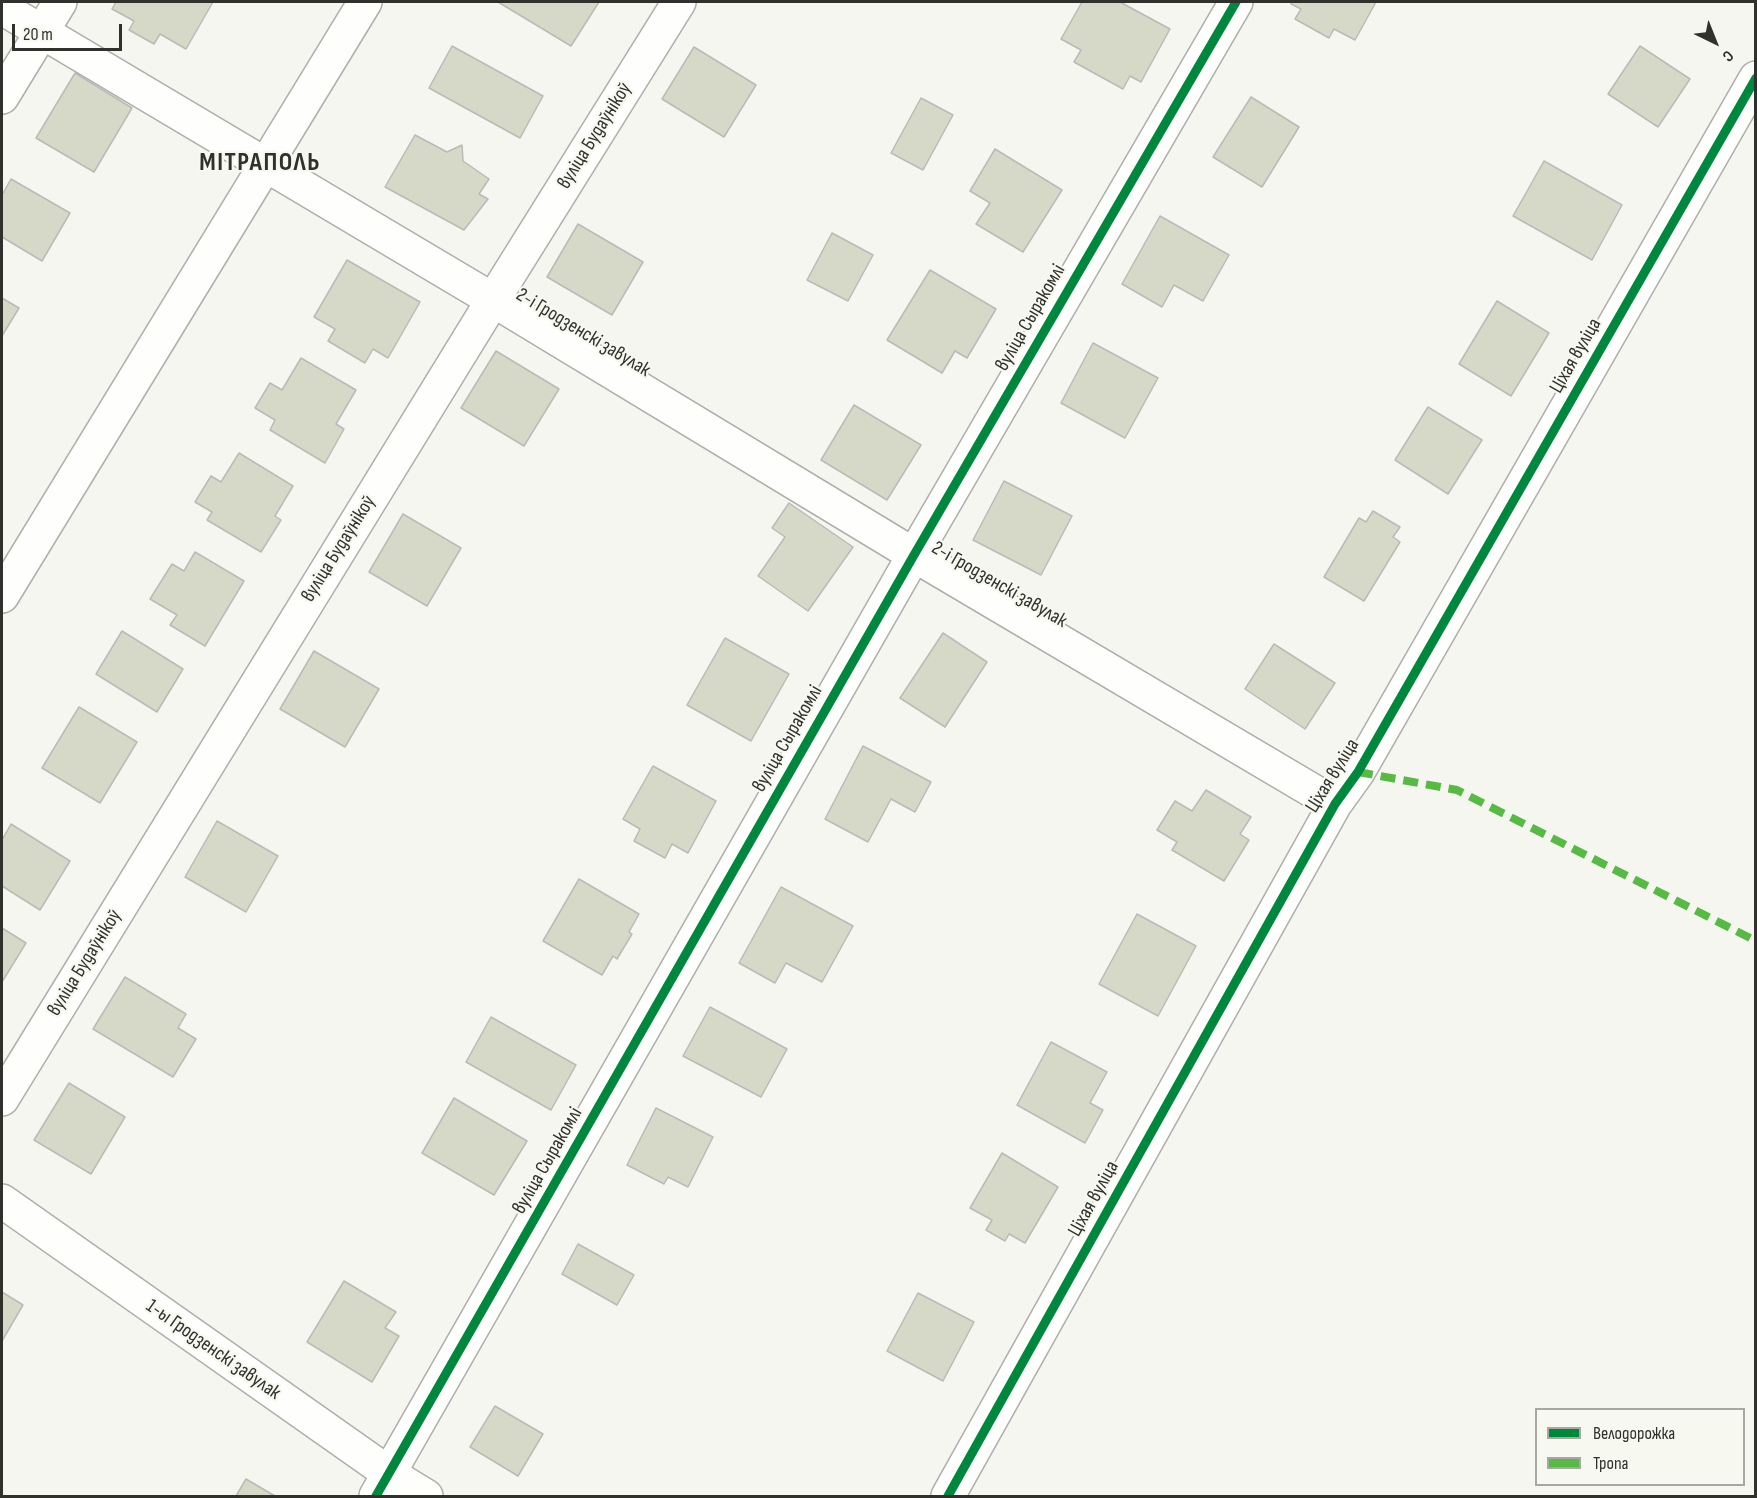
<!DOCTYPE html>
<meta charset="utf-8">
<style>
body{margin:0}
#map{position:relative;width:1757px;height:1498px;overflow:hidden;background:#f6f6f1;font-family:"Sofia Sans Condensed",sans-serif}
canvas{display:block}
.frame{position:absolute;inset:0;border:3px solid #30302d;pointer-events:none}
.legend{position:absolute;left:1535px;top:1408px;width:210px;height:78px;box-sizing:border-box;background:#f7f8ef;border:2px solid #a7a8a1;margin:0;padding:8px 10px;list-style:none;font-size:18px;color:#30302d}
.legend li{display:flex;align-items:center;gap:12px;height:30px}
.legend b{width:30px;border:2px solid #a7a8a1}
.north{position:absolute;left:1685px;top:12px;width:60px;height:60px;-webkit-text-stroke:4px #f7f8ef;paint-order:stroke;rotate:137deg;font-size:16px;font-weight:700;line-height:24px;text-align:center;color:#30302d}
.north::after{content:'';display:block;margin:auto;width:21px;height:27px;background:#30302d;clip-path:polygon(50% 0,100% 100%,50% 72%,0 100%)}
.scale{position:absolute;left:12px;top:24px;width:110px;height:27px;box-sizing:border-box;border:3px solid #30302d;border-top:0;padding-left:8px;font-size:18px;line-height:21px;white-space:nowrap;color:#30302d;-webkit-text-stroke:4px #f7f8ef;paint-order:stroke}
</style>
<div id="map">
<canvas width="1757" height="1498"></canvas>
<div class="frame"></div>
<ul class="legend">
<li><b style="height:8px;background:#00873e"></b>Велодорожка</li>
<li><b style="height:8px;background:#58b947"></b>Тропа</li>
</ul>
<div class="north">С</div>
<div class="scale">20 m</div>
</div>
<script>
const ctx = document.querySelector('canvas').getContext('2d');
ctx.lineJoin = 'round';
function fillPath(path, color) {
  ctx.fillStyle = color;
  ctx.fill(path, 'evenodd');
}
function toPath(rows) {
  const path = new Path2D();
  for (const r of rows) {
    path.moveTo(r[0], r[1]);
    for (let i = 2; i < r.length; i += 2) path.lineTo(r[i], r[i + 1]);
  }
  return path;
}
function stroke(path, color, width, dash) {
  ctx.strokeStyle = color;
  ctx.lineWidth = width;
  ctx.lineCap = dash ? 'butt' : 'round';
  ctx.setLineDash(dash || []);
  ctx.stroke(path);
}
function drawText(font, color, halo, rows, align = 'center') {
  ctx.font = font + ' "Sofia Sans Condensed",sans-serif';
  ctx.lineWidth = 4.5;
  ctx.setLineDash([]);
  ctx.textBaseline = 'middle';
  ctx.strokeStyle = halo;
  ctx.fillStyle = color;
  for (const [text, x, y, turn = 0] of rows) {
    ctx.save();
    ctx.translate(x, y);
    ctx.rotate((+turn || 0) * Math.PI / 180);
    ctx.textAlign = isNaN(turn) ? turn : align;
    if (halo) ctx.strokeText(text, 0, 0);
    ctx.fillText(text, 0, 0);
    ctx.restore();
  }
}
const building = toPath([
 [116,2,213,2,186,49,160,34,154,44,129,30,134,21,112,9,116,2],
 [498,2,599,2,571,46,498,2],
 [1082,2,1120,2,1170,29,1141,82,1130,76,1123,89,1074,62,1081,50,1061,39,1082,2],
 [1292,2,1376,2,1355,40,1334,29,1329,38,1295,19,1301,9,1291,4,1292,2],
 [452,46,543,96,520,138,429,88,452,46],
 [1640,46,1690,79,1658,127,1608,94,1640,46],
 [694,47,756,85,724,137,662,99,694,47],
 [75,73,132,108,94,172,36,138,75,73],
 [1251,97,1299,127,1262,187,1213,157,1251,97],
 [921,98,953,115,923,170,891,153,921,98],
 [415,135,447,152,462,145,463,161,489,179,479,194,488,199,464,230,385,187,415,135],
 [995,149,1062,190,1023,252,976,224,990,203,970,191,995,149],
 [1544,161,1622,205,1592,260,1513,216,1544,161],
 [11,179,70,213,42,261,2,237,2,195,11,179],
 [1160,216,1229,255,1203,301,1174,285,1162,307,1122,284,1160,216],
 [578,224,643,262,612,315,547,277,578,224],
 [832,233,873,255,848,301,807,280,832,233],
 [347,260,420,302,388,358,373,349,365,363,328,341,335,329,314,317,347,260],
 [930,270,996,309,967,358,955,351,942,373,887,340,930,270],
 [2,298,19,308,2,336,2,298],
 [1497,301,1549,333,1511,396,1459,364,1497,301],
 [1093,343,1158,378,1125,438,1061,403,1093,343],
 [496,351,559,389,524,446,461,408,496,351],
 [301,358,356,390,336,424,344,429,325,463,270,430,275,420,255,408,270,383,282,390,301,358],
 [854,405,921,445,887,500,821,460,854,405],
 [1428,407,1482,440,1448,494,1395,460,1428,407],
 [239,453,293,486,275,516,281,520,261,552,207,520,212,512,195,502,211,476,221,482,239,453],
 [1004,481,1072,516,1041,575,973,540,1004,481],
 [789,503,853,547,808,611,758,576,785,537,772,528,789,503],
 [1373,511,1400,527,1393,537,1400,542,1364,601,1324,577,1359,518,1366,522,1373,511],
 [403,514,461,548,427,606,369,572,403,514],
 [195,552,244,581,205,646,170,625,177,615,150,599,172,564,184,571,195,552],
 [122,631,183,669,157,712,96,674,122,631],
 [943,633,987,662,945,727,900,698,943,633],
 [725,638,789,674,751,741,687,705,725,638],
 [1274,644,1335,683,1305,729,1245,689,1274,644],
 [314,651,379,689,345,747,280,709,314,651],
 [79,707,137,742,100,803,42,768,79,707],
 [863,746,931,782,915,812,891,799,868,842,825,819,863,746],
 [653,766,716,801,688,853,672,844,665,858,634,841,640,829,623,819,653,766],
 [1206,790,1251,817,1240,834,1249,840,1224,881,1172,850,1177,842,1157,830,1175,801,1192,811,1206,790],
 [217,821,278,856,246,912,185,877,217,821],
 [11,824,70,861,40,910,2,886,2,840,11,824],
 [579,879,639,914,629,932,632,934,617,959,613,956,602,975,543,941,579,879],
 [781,887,853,926,822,982,786,963,775,983,739,963,781,887],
 [1137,914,1196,946,1158,1016,1099,984,1137,914],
 [2,928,26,943,2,982,2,928],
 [125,977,186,1014,178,1028,196,1039,173,1077,93,1029,125,977],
 [710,1007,787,1049,761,1097,683,1056,710,1007],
 [491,1017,576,1065,551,1110,466,1062,491,1017],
 [1051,1042,1107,1072,1090,1103,1103,1110,1085,1143,1017,1105,1051,1042],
 [69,1083,125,1117,91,1174,34,1140,69,1083],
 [454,1098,527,1141,494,1195,422,1153,454,1098],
 [656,1108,713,1137,688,1187,668,1177,664,1184,627,1165,656,1108],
 [1002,1153,1058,1187,1025,1243,1009,1234,1005,1241,986,1230,992,1220,970,1208,1002,1153],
 [578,1244,634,1275,617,1305,562,1274,578,1244],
 [344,1281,396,1312,385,1328,399,1336,372,1382,307,1342,344,1281],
 [2,1292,23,1305,2,1341,2,1292],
 [918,1293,974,1322,943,1381,887,1351,918,1293],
 [495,1406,543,1434,518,1476,470,1447,495,1406],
 [246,1479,275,1496,236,1496,246,1479]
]);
fillPath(building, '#d7d9c8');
stroke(building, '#babab6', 1.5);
const minor = toPath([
 [2,8,493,300,914,555,1335,804],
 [2,97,60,2],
 [2,596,365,2],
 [2,1099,493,300,679,2],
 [2,1201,390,1474,426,1496],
 [376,1496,914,555,1236,2],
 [948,1496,1335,804,1358,772,1756,78]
]);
stroke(minor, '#aeafab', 36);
stroke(minor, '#fefefd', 33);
stroke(toPath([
 [1358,772,1457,790,1756,941]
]), '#58b947', 8, [15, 8]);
stroke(toPath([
 [376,1496,914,555,1236,2],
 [948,1496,1335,804,1358,772,1756,78]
]), '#00873e', 9);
drawText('20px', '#30302d', '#f7f8ef', [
 ["вуліца Будаўнікоў",595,136,-58],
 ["вуліца Сыракомлі",1031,318,-60],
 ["2-і Гродзенскі завулак",583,333,31],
 ["Ціхая вуліца",1576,356,-60],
 ["вуліца Будаўнікоў",339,549,-58],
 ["2-і Гродзенскі завулак",999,585,30],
 ["вуліца Сыракомлі",788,739,-60],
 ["Ціхая вуліца",1333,776,-58],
 ["вуліца Будаўнікоў",85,963,-58],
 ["вуліца Сыракомлі",548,1161,-60],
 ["Ціхая вуліца",1094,1199,-61],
 ["1-ы Гродзенскі завулак",213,1350,35]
]);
ctx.letterSpacing = '1.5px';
drawText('bold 26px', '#30302d', '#f7f8ef', [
 ["МІТРАПОЛЬ",260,163]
]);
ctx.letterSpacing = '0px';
</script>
